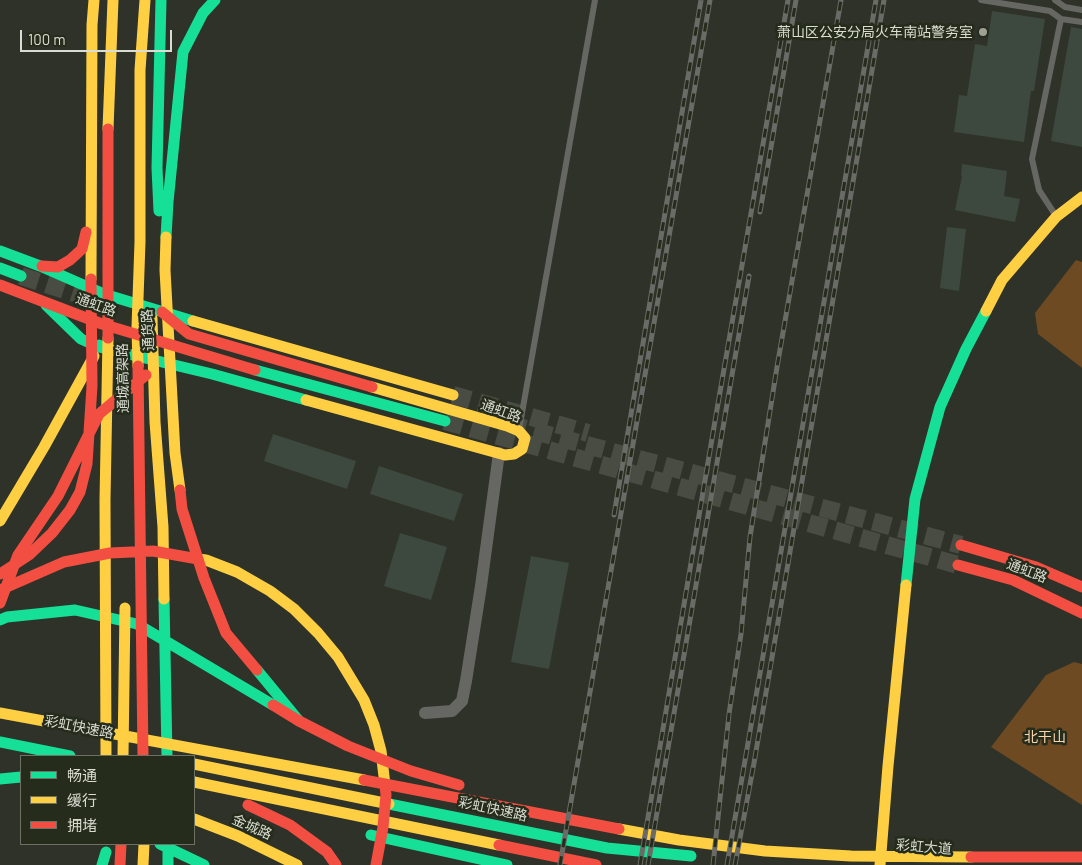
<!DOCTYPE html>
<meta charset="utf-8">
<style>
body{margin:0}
#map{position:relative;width:1082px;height:865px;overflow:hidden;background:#2e3228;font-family:Barlow,"Noto Sans SC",sans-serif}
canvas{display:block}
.legend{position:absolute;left:20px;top:755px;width:175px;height:90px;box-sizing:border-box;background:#252c1b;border:1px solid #6d7364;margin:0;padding:6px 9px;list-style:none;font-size:15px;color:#d9ddd2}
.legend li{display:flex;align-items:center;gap:10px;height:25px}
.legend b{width:25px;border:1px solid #6d7364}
.scale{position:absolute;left:20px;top:30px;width:152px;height:22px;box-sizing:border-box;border:2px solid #d9ddd2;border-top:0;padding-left:6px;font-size:15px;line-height:18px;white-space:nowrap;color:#d9ddd2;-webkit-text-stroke:4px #252c1b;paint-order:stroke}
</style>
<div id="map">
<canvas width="1082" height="865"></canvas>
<ul class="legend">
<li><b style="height:6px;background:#16e098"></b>畅通</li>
<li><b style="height:6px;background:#ffcf43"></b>缓行</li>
<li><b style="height:6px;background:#f24e42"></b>拥堵</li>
</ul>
<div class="scale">100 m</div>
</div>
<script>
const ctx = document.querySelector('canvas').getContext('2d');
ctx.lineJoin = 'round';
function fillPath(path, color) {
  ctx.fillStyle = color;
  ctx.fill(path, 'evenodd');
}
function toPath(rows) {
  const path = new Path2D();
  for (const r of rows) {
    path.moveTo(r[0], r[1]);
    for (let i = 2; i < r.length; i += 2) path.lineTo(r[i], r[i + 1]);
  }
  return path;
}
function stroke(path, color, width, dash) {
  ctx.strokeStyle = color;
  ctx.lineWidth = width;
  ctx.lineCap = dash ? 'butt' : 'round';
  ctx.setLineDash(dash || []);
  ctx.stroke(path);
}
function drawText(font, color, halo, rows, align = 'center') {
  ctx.font = font + ' Barlow,"Noto Sans SC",sans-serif';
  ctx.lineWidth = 5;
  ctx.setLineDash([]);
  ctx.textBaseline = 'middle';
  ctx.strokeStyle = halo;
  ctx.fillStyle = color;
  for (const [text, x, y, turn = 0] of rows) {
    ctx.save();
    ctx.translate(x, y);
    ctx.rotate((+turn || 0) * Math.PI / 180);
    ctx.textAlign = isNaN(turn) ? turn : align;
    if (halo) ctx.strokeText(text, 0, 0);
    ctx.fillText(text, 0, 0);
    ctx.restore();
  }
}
fillPath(toPath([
 [1076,260,1082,262,1082,368,1038,334,1035,313],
 [1074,662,1082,664,1082,805,991,747,1046,675]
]), '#6d4a22');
fillPath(toPath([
 [992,11,1045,19,1034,91,1031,91,1024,142,954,132,959,95,967,96,975,44,987,46],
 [1071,27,1082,29,1082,147,1051,141],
 [962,164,1007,171,1004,196,1020,199,1015,222,955,210,962,176,961,176],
 [947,227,966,229,959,291,940,288],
 [273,434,356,461,347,489,264,461],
 [379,466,463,494,454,521,370,494],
 [400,533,447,547,431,600,384,586],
 [531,556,569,563,549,669,511,662]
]), '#3d493f');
stroke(toPath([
 [21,276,102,302],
 [453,395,588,433],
 [445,421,958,565],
 [508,424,961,545]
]), '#484c42', 18, [18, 9]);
stroke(toPath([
 [981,0,1050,11,1061,19],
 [1055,0,1065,7,1082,10],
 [1056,216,1039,190,1032,159,1061,19,1082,22],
 [519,430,595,0]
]), '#666662', 6);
stroke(toPath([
 [425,713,452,711,462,701,466,681,481,586,499,453]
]), '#666662', 12);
stroke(toPath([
 [159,211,157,168,161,0],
 [166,237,168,202,183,52,203,13,215,0],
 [0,251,40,266,104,294,193,321],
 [0,268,21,276],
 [46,305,81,339,99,347],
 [99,345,99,347,212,374,306,400],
 [255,370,445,421],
 [906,585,915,499,940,407,966,349,986,311],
 [164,599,167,756],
 [0,620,7,617,75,610,137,624,273,705],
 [257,670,299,721],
 [0,742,70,756],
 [0,779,21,777],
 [389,804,607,848,691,856],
 [371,835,507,865],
 [160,844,204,865],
 [168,844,168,865],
 [102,865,106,852]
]), '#16e098', 11);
stroke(toPath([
 [108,129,113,0],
 [166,237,165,270,175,453,180,490],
 [91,279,92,25,94,0],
 [986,311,1002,280,1056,217,1082,197],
 [152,318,155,422,163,527,164,599],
 [193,321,453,395],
 [138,366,137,327,140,242,140,70,145,0],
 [306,400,505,455,514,454,522,449,525,438,519,431,507,426,372,387],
 [0,521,44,447,94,356],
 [198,559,206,560,237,572,270,591,294,609,318,633,338,657,364,700,374,725,381,751,385,785],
 [0,713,364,780],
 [106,756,105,500,108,338],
 [123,756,125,608],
 [194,764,389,804],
 [194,782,499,845],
 [194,819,238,836,297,865],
 [619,829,679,840,765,851,851,856,971,857],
 [143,865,144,844],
 [880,865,888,766,906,585]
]), '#ffcf43', 11);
stroke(toPath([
 [42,266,58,267,70,260,82,249,86,232],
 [0,285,102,324,255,370],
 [162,312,189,334,372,387],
 [108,338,108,129],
 [138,366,143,756],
 [180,490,182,509,204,578,226,633,257,670],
 [961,545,1036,567,1082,587],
 [958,565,1013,580,1082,613],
 [0,574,29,555,52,533,70,510,80,492,87,464,92,386,91,279],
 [0,590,64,562,110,553,153,551,198,559],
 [0,603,18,555,58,496,99,414,146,375],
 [273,705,299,721,348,746,411,771,459,785],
 [364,780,619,829],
 [248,805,290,825,327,852,336,865],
 [499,845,596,865],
 [971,857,1082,857],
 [120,865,121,844],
 [376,865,383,827,386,795,385,785]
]), '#f24e42', 11);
const rail = toPath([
 [760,212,796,0],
 [614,515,701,0],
 [560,865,710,0],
 [640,865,715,421,788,0],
 [648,865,749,276],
 [713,865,729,714,741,634,750,537,777,367,841,0],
 [727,865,876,0],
 [735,865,754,763,884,0]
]);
stroke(rail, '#6a6b67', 5);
stroke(rail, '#252c1b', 3, [9]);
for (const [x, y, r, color] of [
 [983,32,5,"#9da196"]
]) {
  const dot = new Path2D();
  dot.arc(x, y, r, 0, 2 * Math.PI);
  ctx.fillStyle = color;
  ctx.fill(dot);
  stroke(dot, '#252c1b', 2);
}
drawText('14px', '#d9ddd2', '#252c1b', [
 ["萧山区公安分局火车南站警务室",973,32]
], 'right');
drawText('14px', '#d9ddd2', '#252c1b', [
 ["通虹路",96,305,20],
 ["通货路",148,330,-93],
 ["通城高架路",123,378,-91],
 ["通虹路",501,411,20],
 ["通虹路",1027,571,21],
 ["彩虹快速路",79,727,11],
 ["彩虹快速路",493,809,12],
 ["金城路",252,827,24],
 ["彩虹大道",924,847,5]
]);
drawText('14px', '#fcd4ae', '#252c1b', [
 ["北干山",1045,737]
]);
</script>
